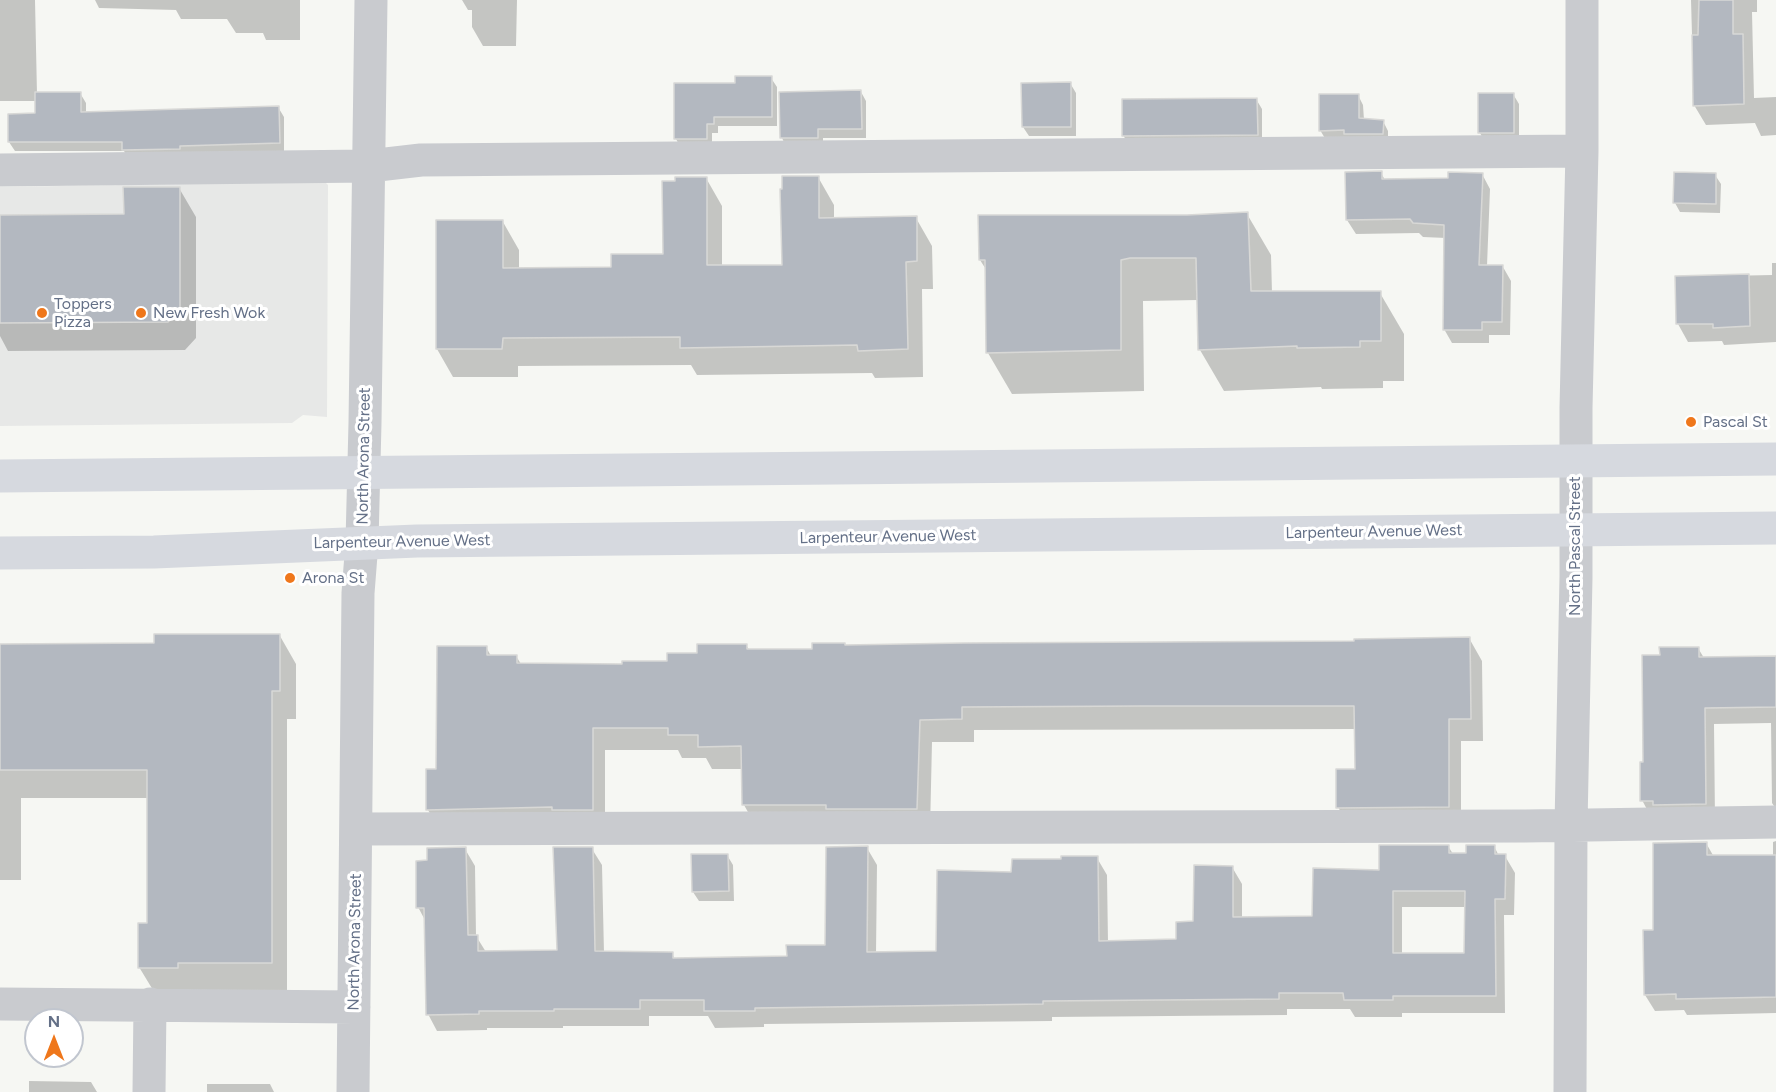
<!DOCTYPE html>
<style>
body{margin:0}
#map{position:relative;width:1776px;height:1092px;overflow:hidden;background:#f6f7f3;font-family:Figtree,sans-serif}
canvas{display:block}
.north{position:absolute;left:24px;top:1008px;width:60px;height:60px;box-sizing:border-box;background:#fff;border:2px solid #c1c6cf;border-radius:50%;rotate:0deg;font-size:16px;font-weight:700;line-height:24px;text-align:center;color:#647087}
.north::after{content:'';display:block;margin:auto;width:21px;height:27px;background:#ef771b;clip-path:polygon(50% 0,100% 100%,50% 72%,0 100%)}
</style>
<div id="map">
<canvas width="1776" height="1092"></canvas>
<div class="north">N</div>
</div>
<script>
const ctx = document.querySelector('canvas').getContext('2d');
ctx.lineJoin = 'round';
function fillPath(path, color) {
  ctx.fillStyle = color;
  ctx.fill(path, 'evenodd');
}
function toPath(rows) {
  const path = new Path2D();
  for (const r of rows) {
    path.moveTo(r[0], r[1]);
    for (let i = 2; i < r.length; i += 2) path.lineTo(r[i], r[i + 1]);
  }
  return path;
}
function stroke(path, color, width, dash) {
  ctx.strokeStyle = color;
  ctx.lineWidth = width;
  ctx.lineCap = dash ? 'butt' : 'round';
  ctx.setLineDash(dash || []);
  ctx.stroke(path);
}
function drawText(font, color, halo, rows, align = 'center') {
  ctx.font = font + ' Figtree,sans-serif';
  ctx.lineWidth = 6;
  ctx.setLineDash([]);
  ctx.textBaseline = 'middle';
  ctx.strokeStyle = halo;
  ctx.fillStyle = color;
  for (const [text, x, y, turn = 0] of rows) {
    ctx.save();
    ctx.translate(x, y);
    ctx.rotate((+turn || 0) * Math.PI / 180);
    ctx.textAlign = isNaN(turn) ? turn : align;
    if (halo) ctx.strokeText(text, 0, 0);
    ctx.fillText(text, 0, 0);
    ctx.restore();
  }
}
fillPath(toPath([
 [302,182,326,183,328,185,327,417,303,415,292,423,0,426,0,187]
]), '#e7e8e7');
fillPath(toPath([
 [0,0,35,0,37,94,80,93,86,103,86,113,278,107,284,117,284,153,129,159,124,151,15,151,9,142,36,115,36,101,0,101],
 [95,0,300,0,300,40,266,40,263,33,236,33,227,19,181,19,176,10,99,8],
 [462,0,517,0,516,46,483,46,472,27,472,10,468,10],
 [1691,0,1757,0,1757,12,1752,12,1754,98,1776,97,1776,135,1761,136,1755,123,1706,125,1694,105],
 [771,78,777,87,777,126,718,126,718,133,712,133,712,148,681,148,676,139,736,84],
 [1070,83,1076,93,1076,136,1029,136,1023,127],
 [861,92,866,101,866,138,823,138,823,147,787,148,782,138,780,93],
 [1513,94,1519,104,1519,142,1485,142,1480,133],
 [1358,95,1363,105,1364,120,1383,121,1388,131,1388,143,1326,140,1320,130],
 [1256,99,1262,109,1262,144,1129,145,1123,135],
 [1381,173,1385,180,1449,179,1482,174,1490,189,1487,266,1503,267,1511,281,1510,335,1489,335,1489,343,1452,343,1444,329,1446,238,1423,237,1419,233,1356,234,1347,220],
 [1715,175,1721,184,1720,213,1680,212,1675,203],
 [818,177,834,205,834,219,916,218,932,246,933,289,922,289,923,377,875,378,872,373,697,375,691,365,518,366,518,377,453,377,437,349,503,222,519,250,519,270,613,269,665,255,706,178,722,206,722,266,784,266],
 [179,188,196,217,196,338,185,350,8,351,0,336,0,216,126,216],
 [1247,214,1271,255,1272,293,1380,293,1404,334,1404,381,1383,381,1383,388,1322,389,1321,387,1224,391,1200,350,1198,300,1143,301,1144,391,1012,394,988,353,987,271,980,260,980,216,1187,217],
 [1772,263,1776,263,1776,342,1724,345,1722,341,1688,342,1678,324,1677,277,1772,275],
 [280,636,296,664,296,719,287,719,287,991,156,995,139,967,149,925,148,798,21,798,21,880,0,880,0,645,155,645],
 [1469,638,1482,661,1483,741,1461,741,1461,830,1351,830,1338,807,1357,770,1356,729,974,730,974,742,932,742,930,831,757,828,744,805,743,769,712,769,706,758,682,758,678,750,605,750,605,832,441,832,428,810,438,770,486,647,491,656,516,656,521,664,624,666,669,662,699,654,746,645,750,651,813,651,845,647,1355,643],
 [1698,648,1704,658,1776,657,1776,809,1772,803,1771,723,1714,724,1715,820,1651,817,1642,800,1644,763,1661,656],
 [1776,841,1776,1013,1687,1015,1684,1010,1655,1011,1645,995,1655,932,1706,843,1714,857,1773,857,1773,842],
 [1448,846,1453,854,1467,855,1494,846,1499,856,1505,856,1515,873,1514,915,1504,915,1505,1013,1402,1013,1402,1017,1355,1017,1350,1009,1287,1009,1287,1015,1052,1017,1052,1021,764,1024,764,1027,715,1028,708,1016,649,1016,649,1026,563,1026,563,1028,487,1028,487,1030,437,1031,428,1014,426,922,418,907,428,862,465,849,475,866,476,936,486,952,558,952,592,849,602,865,604,953,672,954,675,959,788,958,826,946,867,848,877,865,876,954,938,953,1013,873,1062,861,1097,858,1107,875,1108,942,1178,940,1194,923,1232,867,1242,884,1242,919,1313,918,1380,871],
 [1402,907,1466,907,1465,954,1402,954],
 [727,855,733,865,734,901,699,901,693,892],
 [29,1081,91,1082,97,1092,29,1092],
 [207,1084,270,1084,274,1092,207,1092]
]), '#0003');
const building = toPath([
 [1699,0,1733,0,1733,34,1743,34,1744,104,1693,106,1692,35,1698,35,1699,0],
 [735,76,772,76,772,117,714,117,714,124,707,124,707,139,674,139,674,83,735,83,735,76],
 [1071,82,1071,127,1022,127,1021,83,1071,82],
 [861,90,862,129,818,129,818,138,780,138,779,92,861,90],
 [35,92,81,92,81,112,279,106,280,143,180,146,180,149,122,150,122,142,8,142,8,114,35,113,35,92],
 [1478,93,1514,93,1514,133,1478,133,1478,93],
 [1319,94,1359,94,1359,118,1384,120,1383,134,1344,134,1344,130,1319,131,1319,94],
 [1257,98,1258,135,1122,136,1122,99,1257,98],
 [1382,171,1382,179,1448,178,1448,172,1483,173,1479,265,1503,265,1502,322,1482,322,1482,330,1443,330,1444,225,1413,223,1410,219,1346,220,1345,172,1382,171],
 [1674,172,1716,173,1716,204,1673,203,1674,172],
 [782,176,819,176,819,218,917,216,917,261,906,262,908,349,858,351,857,345,680,348,680,337,503,338,502,349,436,349,436,220,503,220,503,268,611,267,611,254,663,254,662,181,675,181,675,177,707,177,707,265,782,265,780,189,782,189,782,176],
 [123,187,180,187,180,310,168,322,0,323,0,215,124,214,123,187],
 [1248,212,1251,291,1381,291,1381,341,1360,341,1360,347,1297,348,1297,346,1198,350,1196,258,1130,258,1121,260,1121,350,986,353,985,260,979,260,978,215,1187,215,1248,212],
 [1749,274,1750,326,1713,328,1713,324,1676,324,1675,276,1749,274],
 [154,634,280,634,280,691,272,691,272,963,178,963,178,968,138,968,138,923,147,923,147,770,0,770,0,644,154,643,154,634],
 [1470,637,1471,719,1449,719,1449,807,1336,808,1336,769,1355,769,1354,706,1142,706,962,707,962,719,920,720,917,809,826,809,826,805,742,805,741,746,698,747,698,735,668,735,668,728,593,728,593,810,552,810,552,807,426,810,426,769,436,769,437,646,487,646,487,655,517,655,517,663,622,664,622,661,667,661,667,653,697,653,697,644,747,644,747,649,812,649,812,643,845,643,845,645,964,643,1354,641,1354,639,1470,637],
 [1659,647,1699,647,1699,657,1776,656,1776,707,1705,708,1706,804,1653,805,1653,801,1640,801,1640,762,1643,762,1642,655,1660,655,1659,647],
 [1707,842,1707,855,1776,855,1776,997,1676,999,1676,994,1644,995,1643,930,1653,930,1653,843,1707,842],
 [1379,845,1449,845,1449,853,1466,853,1466,845,1495,845,1495,854,1506,854,1505,899,1495,899,1496,996,1393,996,1393,1000,1344,1000,1343,993,1279,993,1279,999,1043,1001,1043,1004,755,1008,755,1011,704,1011,704,1000,640,1000,640,1009,554,1009,554,1011,479,1011,479,1014,426,1015,424,908,416,908,416,861,427,860,427,848,466,847,468,935,478,935,478,951,557,950,553,847,593,847,595,951,673,952,673,958,787,956,786,945,825,945,826,847,868,846,867,952,936,951,937,870,1011,872,1012,859,1061,859,1061,856,1098,856,1099,941,1176,939,1176,922,1193,921,1194,865,1233,866,1233,917,1312,916,1313,868,1379,870,1379,845],
 [1393,891,1465,891,1464,953,1393,953,1393,891],
 [691,854,728,854,729,891,692,892,691,854]
]);
fillPath(building, '#b3b8c0');
stroke(building, '#d8d8d6', 1.5);
stroke(toPath([
 [0,170,369,166,421,160,1582,151],
 [357,829,1526,826,1776,822],
 [0,1004,354,1007],
 [149,1092,150,1004],
 [353,1092,358,593,362,542,365,423,371,0],
 [1570,1092,1571,825,1576,577,1576,408,1582,151,1582,0]
]), '#c9cbcf', 33);
stroke(toPath([
 [0,476,1776,459],
 [0,553,154,552,417,541,1776,528]
]), '#d6d9df', 33);
for (const [x, y, r, color] of [
 [42,313,6,"#ef771b"],
 [141,313,6,"#ef771b"],
 [1691,422,6,"#ef771b"],
 [290,578,6,"#ef771b"]
]) {
  const dot = new Path2D();
  dot.arc(x, y, r, 0, 2 * Math.PI);
  ctx.fillStyle = color;
  ctx.fill(dot);
  stroke(dot, '#fff', 2);
}
drawText('16px', '#647087', '#fff', [
 ["Toppers",54,304],
 ["Pizza",54,322],
 ["New Fresh Wok",153,313],
 ["Pascal St",1703,422],
 ["Arona St",302,578]
], 'left');
drawText('16px', '#647087', '#fff', [
 ["North Arona Street",364,456,-89],
 ["Larpenteur Avenue West",1374,532,-1],
 ["Larpenteur Avenue West",888,537,-1],
 ["Larpenteur Avenue West",402,542,-1],
 ["North Pascal Street",1575,546,-90],
 ["North Arona Street",355,942,-89]
]);
</script>
